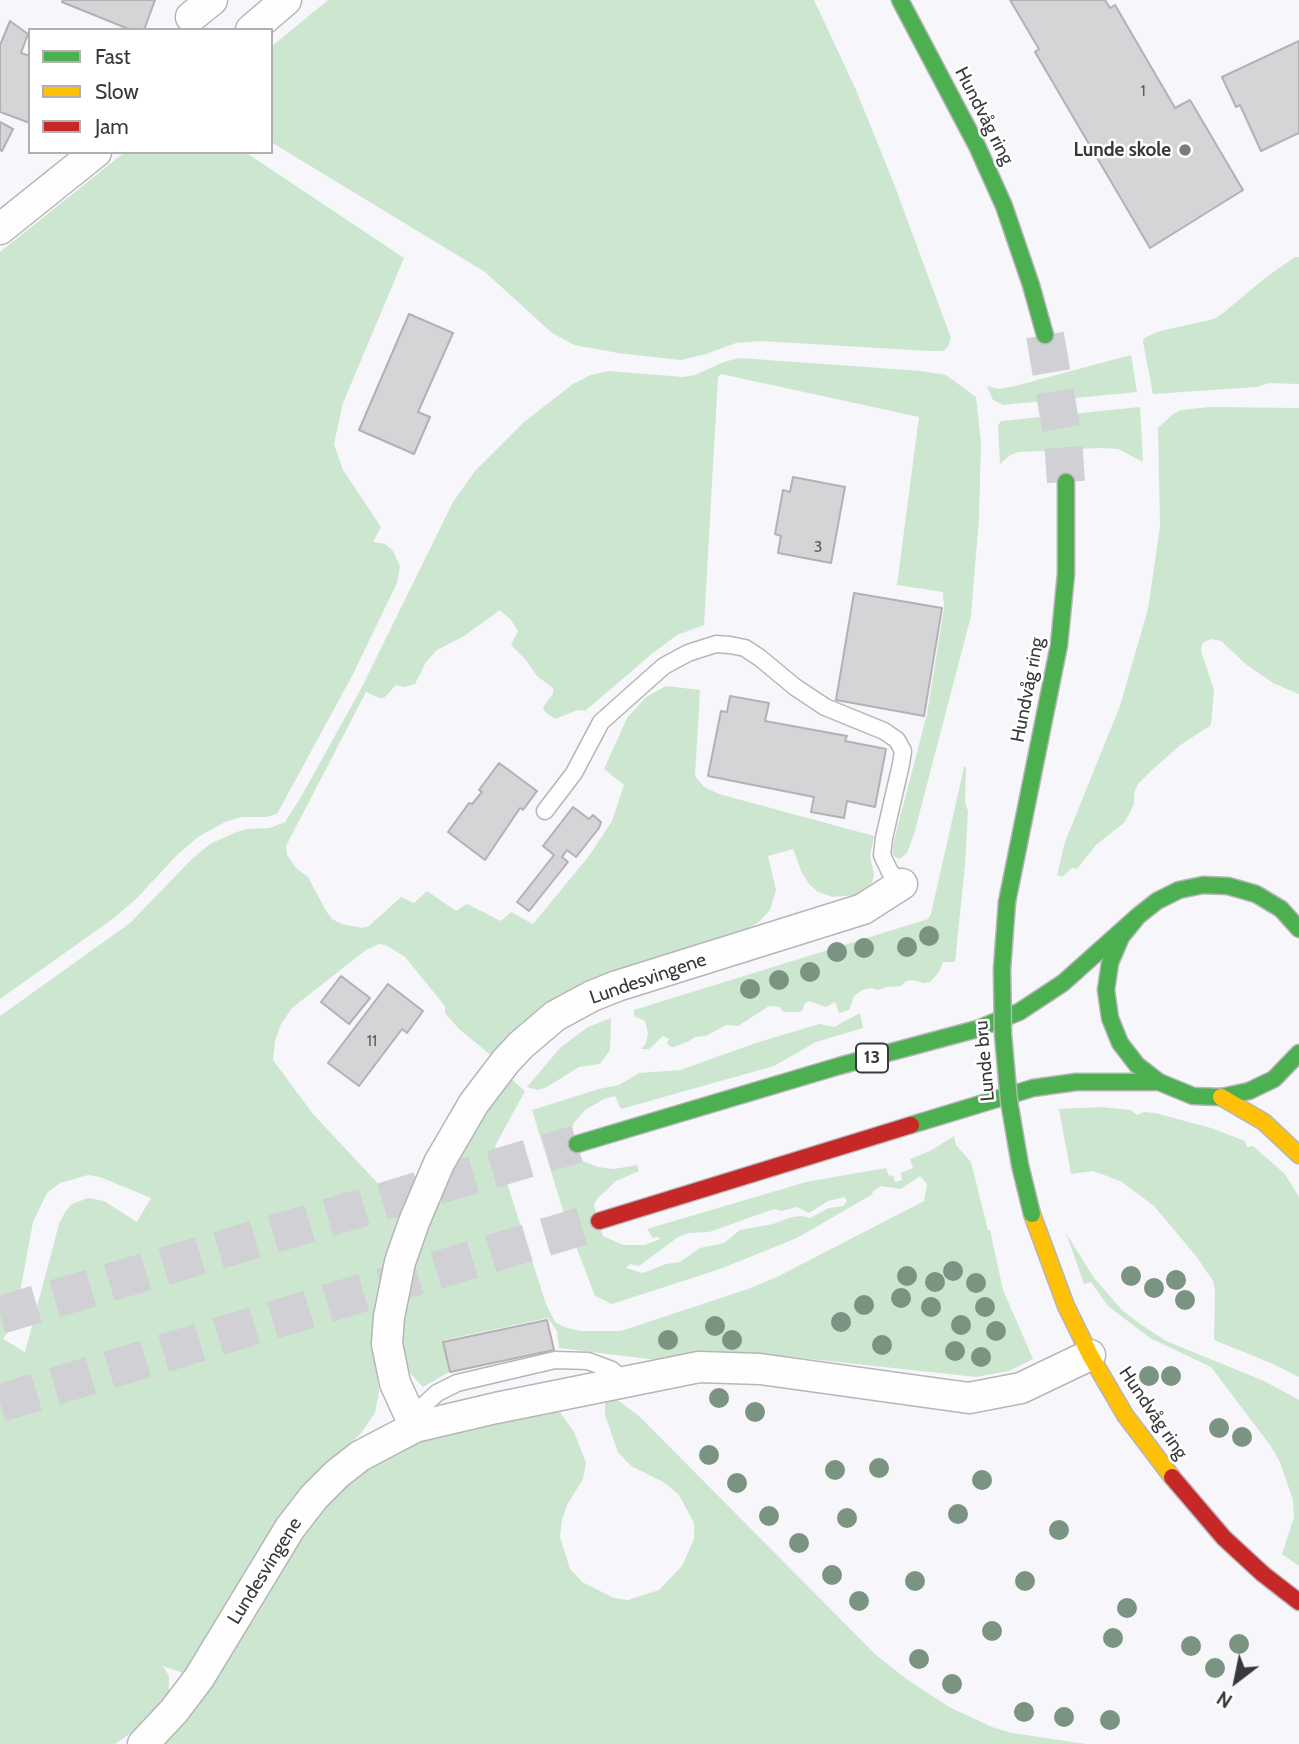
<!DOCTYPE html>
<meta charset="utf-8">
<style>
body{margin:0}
#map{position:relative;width:1299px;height:1744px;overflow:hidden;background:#f7f6fb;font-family:Cabin,sans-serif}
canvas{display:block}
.legend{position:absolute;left:28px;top:28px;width:245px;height:126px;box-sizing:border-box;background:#fff;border:2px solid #b0b0b1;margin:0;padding:9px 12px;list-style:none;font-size:21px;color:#39393c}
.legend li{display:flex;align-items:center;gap:14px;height:35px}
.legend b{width:35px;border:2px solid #b0b0b1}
.north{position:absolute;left:1201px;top:1646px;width:70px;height:70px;-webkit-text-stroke:5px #fff;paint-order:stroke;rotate:212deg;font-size:19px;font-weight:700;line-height:28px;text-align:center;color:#39393c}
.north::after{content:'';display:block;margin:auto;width:24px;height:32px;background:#39393c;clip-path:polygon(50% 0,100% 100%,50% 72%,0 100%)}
</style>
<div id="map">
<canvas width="1299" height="1744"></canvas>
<ul class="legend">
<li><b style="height:9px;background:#4caf50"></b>Fast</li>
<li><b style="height:9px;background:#ffc107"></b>Slow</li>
<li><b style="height:9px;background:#c62828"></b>Jam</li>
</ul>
<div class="north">N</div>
</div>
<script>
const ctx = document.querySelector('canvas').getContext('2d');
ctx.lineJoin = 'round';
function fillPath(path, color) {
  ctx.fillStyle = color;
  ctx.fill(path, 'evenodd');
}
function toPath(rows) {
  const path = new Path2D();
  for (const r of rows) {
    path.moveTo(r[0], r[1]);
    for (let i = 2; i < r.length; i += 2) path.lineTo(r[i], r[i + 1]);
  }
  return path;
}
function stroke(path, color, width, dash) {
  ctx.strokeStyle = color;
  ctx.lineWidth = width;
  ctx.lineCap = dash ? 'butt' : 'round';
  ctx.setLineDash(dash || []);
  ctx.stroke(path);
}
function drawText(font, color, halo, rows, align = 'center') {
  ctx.font = font + ' Cabin,sans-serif';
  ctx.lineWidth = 5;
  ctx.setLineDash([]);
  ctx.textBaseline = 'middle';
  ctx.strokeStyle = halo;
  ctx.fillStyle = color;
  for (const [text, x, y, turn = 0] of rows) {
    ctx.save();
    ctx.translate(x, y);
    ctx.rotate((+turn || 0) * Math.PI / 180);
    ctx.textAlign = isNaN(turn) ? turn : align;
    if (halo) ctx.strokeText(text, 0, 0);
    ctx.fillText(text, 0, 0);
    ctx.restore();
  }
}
fillPath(toPath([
 [328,0,814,0,856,90,894,184,951,338,948,347,943,351,929,351,761,341,736,343,706,354,681,360,618,353,574,345,552,333,485,272,271,142,271,47],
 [125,152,245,152,404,258,343,403,334,444,343,470,381,527,373,542,385,544,393,551,400,566,397,583,352,676,277,814,266,817,241,817,225,822,198,837,175,857,138,897,114,918,0,999,0,252],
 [1295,257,1299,257,1299,384,1269,383,1257,387,1153,394,1143,342,1144,338,1160,331,1214,319,1222,314,1265,278],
 [1131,355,1137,392,1003,405,993,400,987,386,999,389,1015,386],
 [739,358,921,371,946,375,976,397,981,442,979,517,971,616,914,834,907,853,900,859,895,857,892,853,894,840,927,714,944,608,943,592,897,585,919,417,721,374,718,377,704,625,677,635,653,653,585,711,578,710,555,719,545,712,543,707,553,694,553,688,537,676,526,660,511,645,518,631,511,620,500,610,464,636,437,650,426,662,415,684,404,687,396,685,384,698,379,698,366,692,286,846,287,855,296,868,308,877,326,911,332,919,342,924,362,928,369,926,401,897,414,903,427,891,456,911,467,904,501,921,511,912,533,924,589,856,612,821,624,785,604,769,627,718,646,697,666,686,700,690,695,776,704,787,719,794,874,836,870,856,874,874,872,883,857,895,833,897,818,892,809,884,802,873,793,849,768,856,776,890,770,910,759,922,746,929,616,973,493,1057,459,1029,445,1013,445,1006,405,957,386,945,379,944,366,950,292,1008,281,1024,275,1041,273,1060,313,1114,384,1190,390,1185,401,1199,402,1209,374,1353,379,1392,375,1413,361,1433,334,1460,189,1675,163,1666,169,1676,169,1692,165,1701,137,1729,115,1744,0,1744,0,1016,130,923,192,859,210,844,234,833,246,829,270,828,285,822,301,797,362,687,453,502,475,471,524,422,573,384,591,375,608,371,683,377,695,375,724,362],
 [88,1175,100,1177,151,1198,137,1222,104,1201,88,1198,72,1204,65,1212,59,1224,25,1352,3,1339,12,1325,18,1303,33,1222,47,1193,60,1183],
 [1140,407,1143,462,1118,449,1100,448,1019,452,1010,455,1000,464,998,426,1001,421],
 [1209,407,1299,408,1299,694,1273,683,1247,665,1221,641,1212,639,1206,641,1202,644,1201,651,1214,690,1211,725,1179,746,1153,769,1138,784,1134,793,1134,804,1125,822,1096,845,1077,869,1072,868,1062,877,1057,875,1065,842,1120,706,1148,609,1160,527,1158,428,1173,414,1181,410],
 [964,767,966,767,965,802,968,811,965,865,955,962,943,962,939,972,930,982,924,983,912,980,906,981,901,986,886,987,878,990,871,988,862,990,854,996,849,1010,839,1013,835,1002,826,1007,809,1001,805,1003,802,1011,797,1012,783,1012,780,1007,769,1006,738,1026,726,1025,706,1036,695,1037,689,1041,674,1047,669,1046,667,1043,669,1039,663,1036,649,1049,641,1049,646,1043,648,1033,645,1021,634,1016,634,1010,928,919,931,914],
 [860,1013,863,1028,816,1042,774,1066,621,1109,615,1096,604,1099,585,1110,574,1123,571,1131,583,1161,597,1167,614,1169,637,1165,639,1171,616,1181,597,1199,594,1205,603,1236,623,1245,645,1245,660,1239,658,1237,653,1238,647,1229,806,1182,886,1168,889,1176,893,1175,895,1182,902,1180,901,1173,913,1168,910,1159,930,1151,954,1136,956,1145,971,1162,988,1230,990,1230,1003,1290,1033,1359,1009,1371,976,1377,755,1353,721,1354,665,1361,559,1348,557,1331,548,1318,444,1340,443,1343,449,1372,423,1387,409,1372,401,1341,413,1269,425,1228,447,1178,479,1122,510,1078,525,1091,495,1146,546,1304,555,1322,564,1327,580,1331,621,1331,748,1289,777,1277,924,1201,927,1184,920,1176,901,1189,881,1186,872,1192,873,1194,797,1238,720,1269,612,1304,595,1296,566,1220,532,1110,599,1089,619,1085,639,1073,680,1070,756,1043,819,1024,834,1027],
 [845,1197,847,1201,843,1206,829,1208,810,1218,802,1216,792,1217,773,1224,740,1230,724,1243,700,1248,680,1262,666,1264,643,1273,626,1268,630,1264,639,1266,678,1237,689,1233,709,1232,774,1209,781,1211,797,1207,809,1213,828,1201],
 [611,1018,610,1050,600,1064,579,1067,547,1087,538,1090,527,1087,561,1047,588,1027],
 [1101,1107,1131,1110,1137,1115,1144,1112,1155,1113,1211,1128,1245,1141,1247,1147,1253,1146,1285,1174,1299,1197,1299,1377,1271,1363,1214,1340,1215,1290,1213,1281,1196,1256,1154,1206,1122,1182,1107,1176,1093,1171,1071,1174,1059,1109],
 [1066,1233,1094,1278,1122,1310,1136,1321,1166,1341,1264,1381,1299,1400,1299,1566,1282,1554,1294,1517,1293,1500,1280,1462,1270,1445,1211,1367,1150,1338,1108,1306,1091,1282,1084,1284],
 [615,1398,639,1416,876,1655,909,1681,951,1708,992,1727,1012,1733,1086,1744,158,1744,318,1510,365,1467,422,1439,557,1408,574,1432,586,1463,583,1479,567,1505,562,1520,560,1537,570,1569,582,1582,614,1598,628,1600,659,1590,682,1566,694,1539,694,1523,679,1495,665,1483,631,1466,618,1452,605,1415,605,1399]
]), '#cce6d0');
const building = toPath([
 [63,0,155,0,144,30,131,30,62,2,63,0],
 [1010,0,1105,0,1110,8,1115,5,1175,108,1190,100,1243,190,1150,248,1035,52,1039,49,1010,0],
 [10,21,28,34,21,53,30,56,30,123,0,112,0,45,10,21],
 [1299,41,1299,133,1261,151,1240,105,1236,107,1222,77,1299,41],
 [0,122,13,129,2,151,0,150,0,122],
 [409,314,453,333,418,412,430,417,414,454,359,430,409,314],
 [793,477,845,487,831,563,778,553,781,536,775,534,783,490,790,492,793,477],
 [854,593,942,608,924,716,836,700,854,593],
 [730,696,769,703,765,721,847,736,845,741,886,749,875,807,847,801,844,818,811,812,814,797,708,776,721,711,727,712,730,696],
 [499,763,537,791,523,810,520,808,485,860,448,832,469,803,472,804,482,792,479,790,499,763],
 [573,807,589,819,593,815,601,822,599,828,576,857,567,850,562,857,568,862,529,911,517,902,554,855,543,846,573,807],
 [341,976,370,998,349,1024,321,1002,341,976],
 [388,984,423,1011,407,1033,402,1029,359,1086,328,1063,388,984],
 [547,1320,554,1350,450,1372,443,1342,547,1320]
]);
fillPath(building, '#d6d4d6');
stroke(building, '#b3b1b4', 2);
stroke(toPath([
 [1045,335,1063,439,1066,482]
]), '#d1d0d5', 38, [38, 19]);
stroke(toPath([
 [0,1315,577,1144],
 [0,1403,599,1221]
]), '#d1d0d5', 38, [38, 19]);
const lane = toPath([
 [545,811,574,773,601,722,647,681,664,666,688,653,716,644,730,645,745,648,760,658,795,687,825,707,884,731,897,740,903,751,901,764,884,838,882,855,890,872,902,884],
 [411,1417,437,1393,457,1383,555,1360,588,1361,612,1370,625,1381]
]);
const street = toPath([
 [191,17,212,0],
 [251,30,286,0],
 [0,229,96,152],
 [415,1427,395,1383,387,1344,389,1317,400,1262,414,1222,439,1163,474,1103,506,1061,521,1045,555,1016,592,996,617,986,863,909,902,884],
 [143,1744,174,1711,199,1678,290,1528,314,1497,337,1474,360,1456,415,1427,496,1408,699,1367,760,1369,969,1398,1021,1388,1090,1355]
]);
const fast = toPath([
 [900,0,977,146,1004,206,1031,285,1045,335],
 [1007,902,1059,645,1066,574,1066,482],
 [1299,929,1281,909,1256,894,1228,886,1203,885,1179,890,1157,901,1138,916,1121,937,1110,963,1106,990,1110,1018,1120,1043,1137,1065,1159,1082,1193,1096,1221,1097,1249,1091,1274,1079,1299,1053],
 [911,1125,1033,1088,1076,1082,1159,1082],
 [577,1144,839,1066,977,1029,1019,1012,1063,983,1138,916]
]);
const slow = toPath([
 [1221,1097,1264,1122,1299,1155],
 [1032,1214,1066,1306,1090,1355,1125,1415,1172,1477]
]);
const jam = toPath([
 [599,1221,911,1125],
 [1172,1477,1224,1538,1263,1574,1299,1602]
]);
stroke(lane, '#b6b5b8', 19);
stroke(street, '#b6b5b8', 33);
stroke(fast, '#b6b5b8', 19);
stroke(slow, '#b6b5b8', 19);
stroke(jam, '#b6b5b8', 19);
stroke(lane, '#fefefe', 16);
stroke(street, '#fefefe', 30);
stroke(fast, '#4caf50', 16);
stroke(slow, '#ffc107', 16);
stroke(jam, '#c62828', 16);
const fastBridge = toPath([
 [1007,902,1002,969,1003,1035,1009,1101,1020,1165,1032,1214]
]);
stroke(fastBridge, '#b6b5b8', 19, []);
stroke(fastBridge, '#4caf50', 16);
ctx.fillStyle = '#7b9481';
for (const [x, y] of [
 [929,936],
 [907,947],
 [864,948],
 [837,952],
 [810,972],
 [779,980],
 [750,989],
 [953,1271],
 [907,1276],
 [1131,1276],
 [1176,1280],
 [935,1282],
 [976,1283],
 [1154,1288],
 [901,1298],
 [1185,1300],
 [864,1305],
 [931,1307],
 [985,1307],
 [841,1322],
 [961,1325],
 [715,1326],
 [996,1331],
 [668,1340],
 [732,1340],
 [882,1345],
 [955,1351],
 [981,1357],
 [1149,1376],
 [1171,1376],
 [719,1398],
 [755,1412],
 [1219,1428],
 [1242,1437],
 [709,1455],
 [879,1468],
 [835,1470],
 [982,1480],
 [737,1483],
 [958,1514],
 [769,1516],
 [847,1518],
 [1059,1530],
 [799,1543],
 [832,1575],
 [915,1581],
 [1025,1581],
 [859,1601],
 [1127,1608],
 [992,1631],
 [1113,1638],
 [1239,1644],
 [1191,1646],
 [919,1659],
 [1215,1668],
 [952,1684],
 [1024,1712],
 [1064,1717],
 [1110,1720]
]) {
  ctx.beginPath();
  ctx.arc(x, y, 10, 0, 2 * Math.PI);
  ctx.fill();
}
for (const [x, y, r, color] of [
 [1185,150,7,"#7c7b7f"]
]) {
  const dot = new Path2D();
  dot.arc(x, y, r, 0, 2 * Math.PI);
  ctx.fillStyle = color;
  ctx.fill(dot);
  stroke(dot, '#fff', 2.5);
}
drawText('16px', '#606062', null, [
 ["1",1143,91],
 ["3",818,547],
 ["11",372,1041]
]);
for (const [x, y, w] of [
 [872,1058,32]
]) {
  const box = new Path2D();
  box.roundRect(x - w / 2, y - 14.5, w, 29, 5);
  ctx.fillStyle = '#fff';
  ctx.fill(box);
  stroke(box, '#39393c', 2);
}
drawText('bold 18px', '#39393c', null, [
 ["13",872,1058]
]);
drawText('19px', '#39393c', '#fff', [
 ["Hundvåg ring",984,116,63],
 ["Hundvåg ring",1028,690,-79],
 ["Lundesvingene",648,979,-19],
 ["Lunde bru",985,1061,-95],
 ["Hundvåg ring",1153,1413,56],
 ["Lundesvingene",265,1571,-58]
]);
drawText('bold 19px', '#39393c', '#fff', [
 ["Lunde skole",1171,150]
], 'right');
</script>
